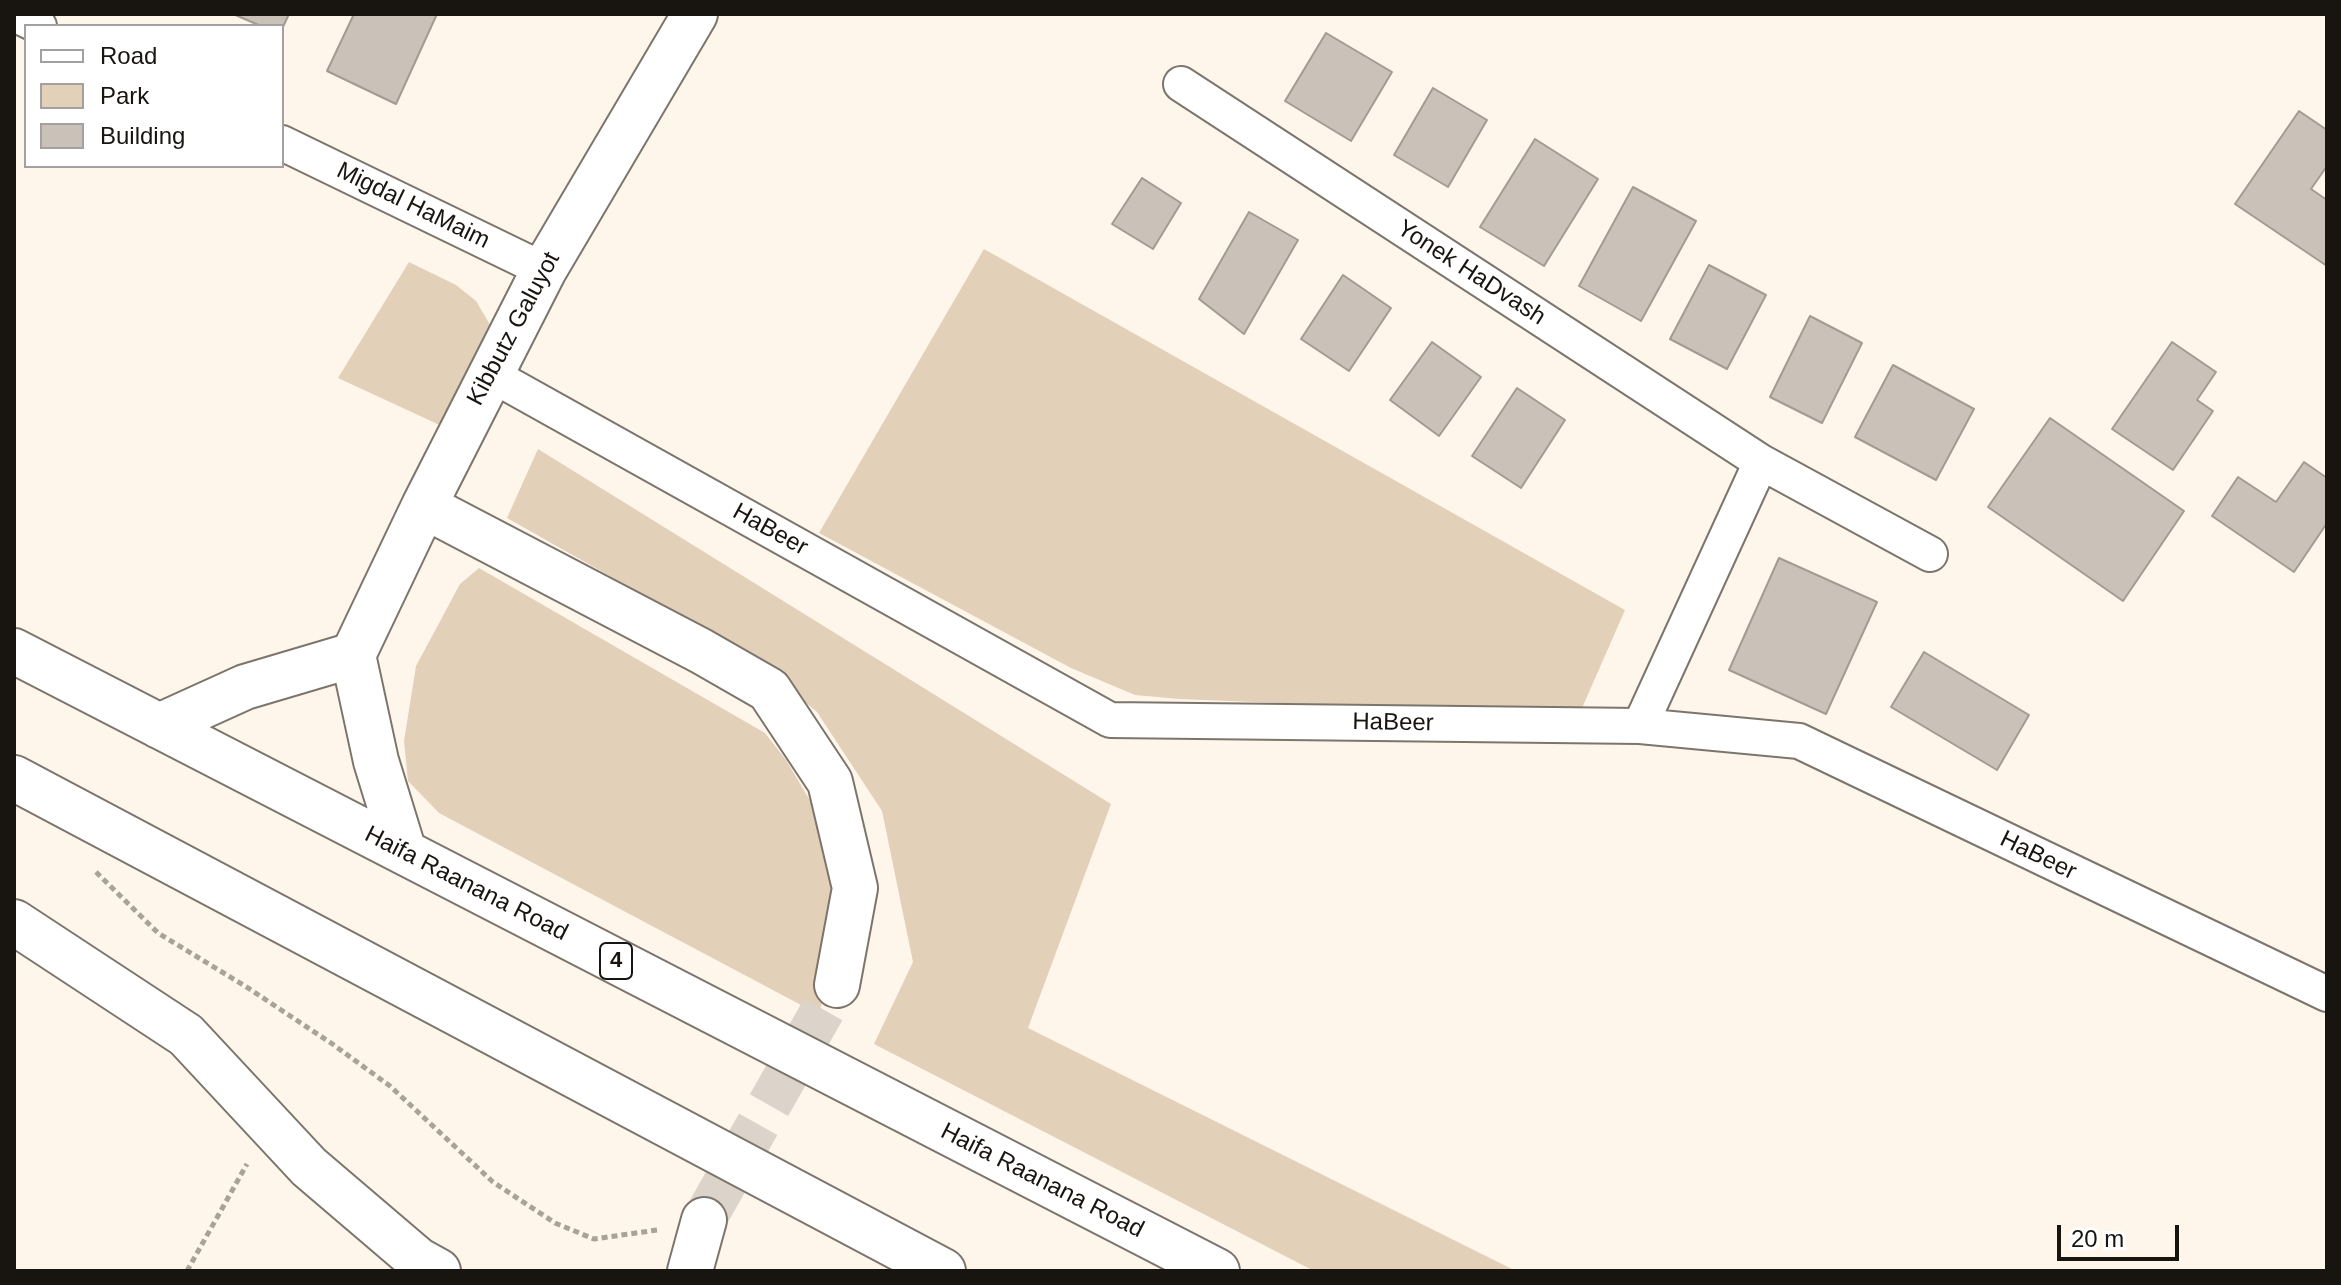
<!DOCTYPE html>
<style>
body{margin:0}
#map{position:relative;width:2341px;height:1285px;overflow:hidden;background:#fef6eb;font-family:Helvetica,sans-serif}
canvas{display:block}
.frame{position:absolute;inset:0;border:16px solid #181511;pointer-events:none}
.legend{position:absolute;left:24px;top:24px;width:260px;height:144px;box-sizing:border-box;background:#fff;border:2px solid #a3a1a0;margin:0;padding:10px 14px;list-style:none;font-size:24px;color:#181511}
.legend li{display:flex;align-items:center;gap:16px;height:40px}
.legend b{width:40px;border:2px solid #a3a1a0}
.scale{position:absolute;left:2057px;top:1225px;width:122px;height:36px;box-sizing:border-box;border:4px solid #181511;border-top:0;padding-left:10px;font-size:24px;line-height:28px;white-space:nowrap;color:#181511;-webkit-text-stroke:6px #fff;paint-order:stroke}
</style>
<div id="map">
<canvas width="2341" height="1285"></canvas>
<div class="frame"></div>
<ul class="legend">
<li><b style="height:10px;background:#fff"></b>Road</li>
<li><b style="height:22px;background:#e3d0b8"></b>Park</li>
<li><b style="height:22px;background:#cac2b8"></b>Building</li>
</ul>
<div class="scale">20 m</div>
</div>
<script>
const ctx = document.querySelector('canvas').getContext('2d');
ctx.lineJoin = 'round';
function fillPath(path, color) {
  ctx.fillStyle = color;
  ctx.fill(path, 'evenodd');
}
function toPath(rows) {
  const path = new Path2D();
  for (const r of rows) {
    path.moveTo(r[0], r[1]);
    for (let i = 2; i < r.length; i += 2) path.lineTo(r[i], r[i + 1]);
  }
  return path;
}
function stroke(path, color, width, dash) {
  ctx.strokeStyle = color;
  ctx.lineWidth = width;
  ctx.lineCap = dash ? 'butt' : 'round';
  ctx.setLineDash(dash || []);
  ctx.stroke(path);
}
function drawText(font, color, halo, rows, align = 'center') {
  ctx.font = font + ' Helvetica,sans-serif';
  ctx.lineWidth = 6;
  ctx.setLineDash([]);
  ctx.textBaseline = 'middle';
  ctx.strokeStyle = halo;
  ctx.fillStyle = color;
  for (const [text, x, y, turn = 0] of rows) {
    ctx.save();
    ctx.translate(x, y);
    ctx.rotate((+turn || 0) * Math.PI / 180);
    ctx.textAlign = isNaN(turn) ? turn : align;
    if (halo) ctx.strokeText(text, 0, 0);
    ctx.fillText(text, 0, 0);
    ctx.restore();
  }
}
fillPath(toPath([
 [984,249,1625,610,1579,715,1179,699,1135,695,1071,668,819,533],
 [409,262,456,285,476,301,492,328,446,428,338,378],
 [538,449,1111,804,1028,1028,1516,1271,1314,1271,874,1044,913,962,882,811,817,712,746,653,507,518],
 [479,568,765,733,786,760,818,814,838,887,829,985,818,1014,439,813,408,781,404,741,416,666,460,584]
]), '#e3d0b8');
const building = toPath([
 [233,14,289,14,282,29,282,26,261,26,233,14],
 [354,14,437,14,396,104,327,71,354,14],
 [1326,33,1392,72,1351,141,1285,101,1326,33],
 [1433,88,1487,120,1448,187,1394,155,1433,88],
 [2299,111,2327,130,2327,166,2311,189,2327,200,2327,266,2235,204,2299,111],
 [1535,139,1598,179,1544,266,1480,227,1535,139],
 [1142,178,1181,203,1153,249,1112,224,1142,178],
 [1633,187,1696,221,1641,321,1579,286,1633,187],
 [1249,212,1298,240,1244,334,1199,299,1249,212],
 [1709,265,1766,295,1727,369,1670,339,1709,265],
 [1343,275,1391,308,1349,371,1301,339,1343,275],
 [1810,316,1862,343,1822,423,1770,397,1810,316],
 [1432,342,1481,377,1439,436,1390,400,1432,342],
 [2172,342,2216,372,2197,400,2213,411,2173,470,2112,429,2172,342],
 [1893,365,1974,409,1936,480,1855,437,1893,365],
 [1517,388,1565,420,1521,488,1472,456,1517,388],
 [2050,418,2184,511,2123,601,1988,507,2050,418],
 [2304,462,2327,478,2327,523,2294,572,2212,516,2238,477,2276,502,2304,462],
 [1779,558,1877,602,1826,714,1729,670,1779,558],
 [1924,652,2029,715,1997,770,1891,707,1924,652]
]);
fillPath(building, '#cac2b8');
stroke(building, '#a39b91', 2);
stroke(toPath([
 [704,1220,837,985]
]), '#dcd4ca', 44, [44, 22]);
const minor = toPath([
 [14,14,39,26],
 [1181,84,1761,462,1930,554],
 [282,143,544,270],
 [490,374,1110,720,1640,726,1799,741,2327,994],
 [1640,726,1761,462]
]);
const tertiary = toPath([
 [424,506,701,651,769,690,830,782,855,888,837,985],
 [353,655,424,506,544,270,695,14],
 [14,922,186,1035,309,1167,418,1260,438,1271],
 [690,1271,704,1220]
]);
const trunk = toPath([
 [14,651,1217,1271],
 [159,726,245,687,353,655,376,761,404,852],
 [14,778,943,1271]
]);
stroke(minor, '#7c756c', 38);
stroke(tertiary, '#7c756c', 48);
stroke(trunk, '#7c756c', 48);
stroke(toPath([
 [96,872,158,933,245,986,331,1043,390,1086,493,1182,555,1223,594,1239,657,1230],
 [187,1271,247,1164]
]), '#a8a299', 5, [6, 4]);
stroke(minor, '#fff', 34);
stroke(tertiary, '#fff', 44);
stroke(trunk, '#fff', 44);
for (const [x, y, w] of [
 [616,961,32]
]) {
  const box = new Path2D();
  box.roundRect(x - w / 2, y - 18, w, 36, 6);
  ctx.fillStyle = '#fff';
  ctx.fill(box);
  stroke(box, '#181511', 2);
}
drawText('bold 22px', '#181511', null, [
 ["4",616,961]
]);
drawText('24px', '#181511', '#fff', [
 ["Migdal HaMaim",413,206,26],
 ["Yonek HaDvash",1471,273,33],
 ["Kibbutz Galuyot",514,329,-62],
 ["HaBeer",770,530,29],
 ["HaBeer",1393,723,1],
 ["HaBeer",2038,856,26],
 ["Haifa Raanana Road",466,884,27],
 ["Haifa Raanana Road",1042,1181,27]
]);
</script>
